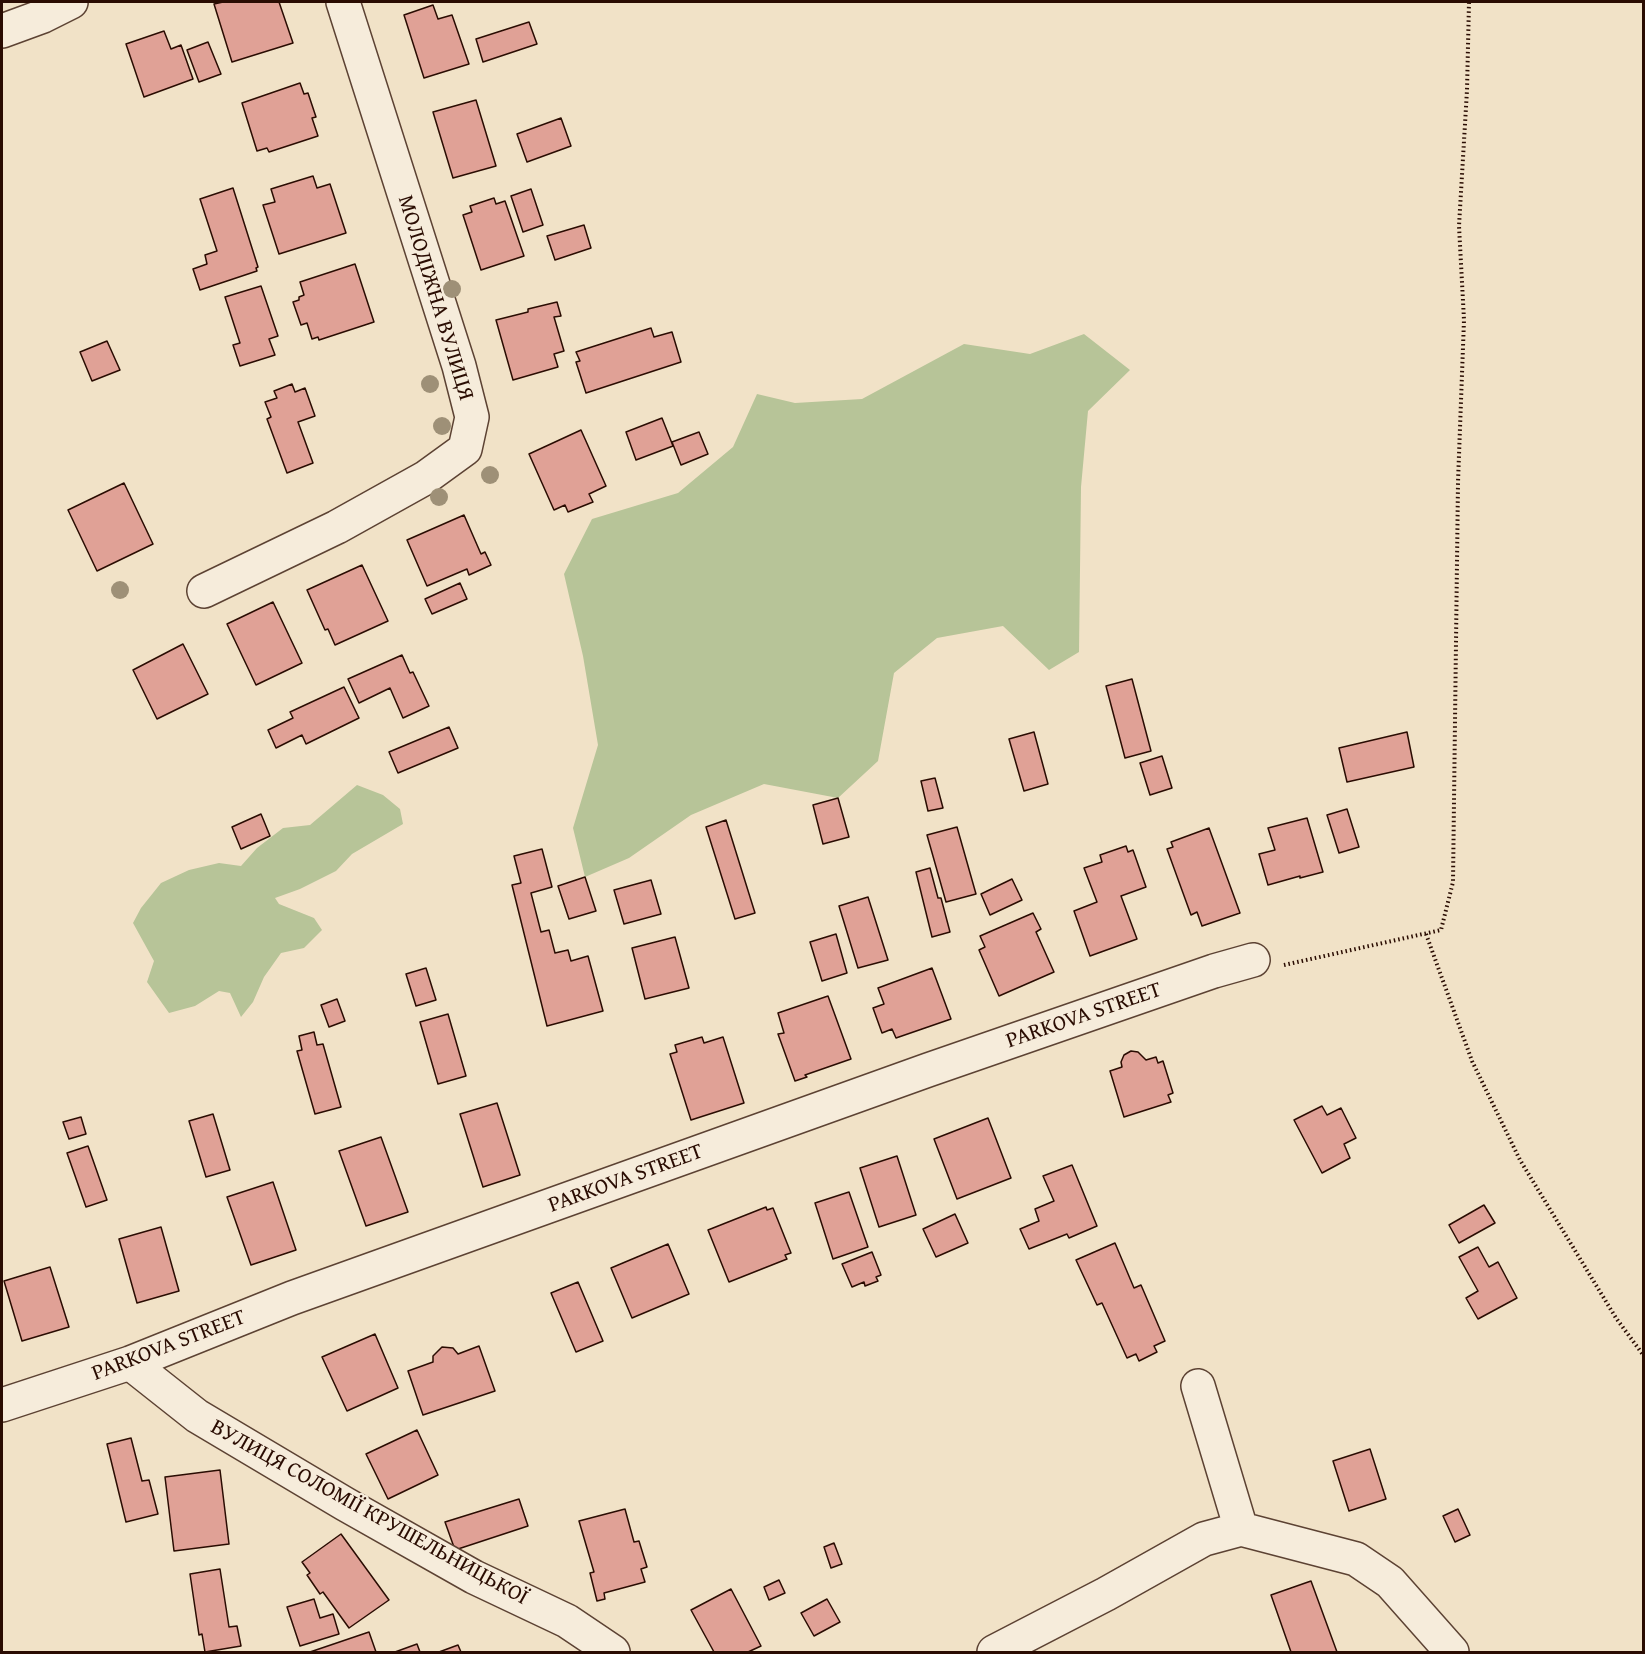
<!DOCTYPE html>
<meta charset="utf-8">
<style>
body{margin:0}
#map{position:relative;width:1645px;height:1654px;overflow:hidden;background:#f1e2c7;font-family:"Gentium Book Plus",serif}
canvas{display:block}
.frame{position:absolute;inset:0;border:3px solid #2a0c02;pointer-events:none}
</style>
<div id="map">
<canvas width="1645" height="1654"></canvas>
<div class="frame"></div>
</div>
<script>
const ctx = document.querySelector('canvas').getContext('2d');
ctx.lineJoin = 'round';
function fillPath(path, color) {
  ctx.fillStyle = color;
  ctx.fill(path, 'evenodd');
}
function toPath(rows) {
  const path = new Path2D();
  for (const r of rows) {
    path.moveTo(r[0], r[1]);
    for (let i = 2; i < r.length; i += 2) path.lineTo(r[i], r[i + 1]);
  }
  return path;
}
function stroke(path, color, width, dash) {
  ctx.strokeStyle = color;
  ctx.lineWidth = width;
  ctx.lineCap = dash ? 'butt' : 'round';
  ctx.setLineDash(dash || []);
  ctx.stroke(path);
}
function drawText(font, color, halo, rows, align = 'center') {
  ctx.font = font + ' "Gentium Book Plus",serif';
  ctx.lineWidth = 4.5;
  ctx.setLineDash([]);
  ctx.textBaseline = 'middle';
  ctx.strokeStyle = halo;
  ctx.fillStyle = color;
  for (const [text, x, y, turn = 0] of rows) {
    ctx.save();
    ctx.translate(x, y);
    ctx.rotate((+turn || 0) * Math.PI / 180);
    ctx.textAlign = isNaN(turn) ? turn : align;
    if (halo) ctx.strokeText(text, 0, 0);
    ctx.fillText(text, 0, 0);
    ctx.restore();
  }
}
fillPath(toPath([
 [1084,334,1130,370,1088,411,1081,487,1079,652,1049,670,1003,626,937,638,894,673,878,761,838,798,764,784,691,815,629,858,585,877,573,828,598,745,583,656,564,574,592,519,678,493,733,447,757,394,795,403,862,399,964,344,1030,354],
 [357,785,383,795,400,809,403,824,352,854,336,871,300,889,275,898,279,904,314,918,322,930,304,948,281,953,264,977,253,1002,241,1017,230,993,219,991,195,1006,169,1013,147,982,154,961,133,923,141,908,161,883,189,870,219,863,241,866,257,848,283,828,310,825]
]), '#b7c498');
const building = toPath([
 [223,2,279,2,293,43,232,62,214,4,223,2],
 [433,5,438,19,452,15,469,64,424,78,404,15,433,5],
 [529,22,537,44,483,62,476,39,529,22],
 [164,31,171,49,181,45,193,79,144,97,126,44,164,31],
 [208,42,221,74,199,82,187,50,208,42],
 [300,83,304,94,308,93,316,117,312,118,318,136,269,152,267,148,257,151,242,103,300,83],
 [476,100,496,166,453,178,433,112,476,100],
 [561,118,571,146,527,162,517,134,561,118],
 [313,176,317,188,330,184,346,233,279,254,263,205,275,202,271,189,313,176],
 [233,188,258,267,256,268,257,271,200,290,193,269,207,264,205,255,217,251,200,199,233,188],
 [531,189,543,225,523,232,511,196,531,189],
 [494,198,496,204,505,201,524,256,481,270,463,215,472,212,470,206,494,198],
 [584,225,591,248,555,260,547,236,584,225],
 [355,264,374,322,319,340,318,337,312,339,307,323,301,325,293,302,299,300,299,297,304,295,300,282,355,264],
 [261,286,278,336,269,339,275,355,240,366,233,345,240,343,225,297,261,286],
 [557,302,561,316,554,317,564,351,554,354,558,367,513,380,496,320,528,312,528,309,557,302],
 [651,328,654,337,672,332,681,362,586,393,576,362,580,361,576,352,651,328],
 [107,341,120,370,92,381,80,352,107,341],
 [292,384,295,392,305,388,315,416,298,422,313,463,287,473,267,419,271,417,265,402,277,398,274,391,292,384],
 [662,418,673,446,636,460,626,432,662,418],
 [581,430,606,486,589,494,593,502,568,512,565,505,554,510,529,454,581,430],
 [699,432,708,454,681,465,672,442,699,432],
 [124,483,153,544,97,571,68,510,124,483],
 [464,515,481,554,485,552,491,565,469,575,467,569,427,586,407,540,464,515],
 [362,565,388,621,335,645,328,629,325,630,307,590,362,565],
 [460,583,467,599,432,614,425,599,460,583],
 [273,602,302,663,256,685,227,624,273,602],
 [183,644,208,694,157,719,133,670,183,644],
 [402,655,410,673,413,672,429,706,403,718,390,688,359,703,348,679,402,655],
 [1132,679,1151,751,1125,758,1106,686,1132,679],
 [344,687,359,718,306,744,302,735,276,748,268,730,293,718,290,712,344,687],
 [449,727,458,748,398,773,389,752,449,727],
 [1034,732,1048,784,1024,791,1009,739,1034,732],
 [1407,732,1414,767,1347,782,1339,748,1407,732],
 [1162,756,1172,788,1150,795,1140,763,1162,756],
 [935,778,943,808,928,811,921,781,935,778],
 [838,798,849,837,823,844,813,805,838,798],
 [1347,809,1359,847,1339,853,1327,815,1347,809],
 [261,814,270,836,241,849,232,827,261,814],
 [1307,818,1323,872,1300,878,1300,876,1268,885,1259,854,1275,850,1268,828,1307,818],
 [726,820,755,913,735,919,706,827,726,820],
 [957,827,976,894,946,902,927,835,957,827],
 [1209,828,1240,913,1202,926,1197,912,1191,915,1167,849,1173,847,1171,842,1209,828],
 [1126,846,1128,852,1133,850,1146,887,1121,896,1137,939,1090,956,1074,911,1097,902,1084,868,1102,862,1100,855,1126,846],
 [542,849,552,887,531,893,541,932,549,930,555,953,568,950,571,961,588,956,603,1011,547,1026,512,885,521,883,514,856,542,849],
 [930,868,938,898,941,898,950,932,932,937,916,872,930,868],
 [585,877,596,911,569,919,558,886,585,877],
 [1012,879,1022,900,990,915,981,894,1012,879],
 [651,880,661,914,624,924,614,890,651,880],
 [868,897,888,960,858,968,839,906,868,897],
 [1033,913,1041,929,1036,932,1054,972,999,996,979,950,985,947,980,936,1033,913],
 [836,934,847,973,822,981,810,942,836,934],
 [675,937,689,988,645,999,632,948,675,937],
 [426,968,436,1000,416,1006,406,974,426,968],
 [932,968,951,1019,896,1038,892,1029,882,1033,873,1008,884,1004,878,988,932,968],
 [828,996,851,1059,805,1075,807,1077,795,1081,778,1034,784,1033,778,1013,828,996],
 [337,999,345,1021,329,1027,321,1005,337,999],
 [448,1014,466,1076,438,1084,420,1022,448,1014],
 [314,1032,317,1045,323,1044,341,1107,315,1114,297,1051,302,1050,299,1036,314,1032],
 [702,1037,704,1043,723,1037,744,1103,691,1120,670,1054,677,1052,675,1045,702,1037],
 [1131,1051,1138,1052,1146,1060,1156,1057,1158,1063,1163,1061,1173,1093,1168,1095,1171,1102,1124,1117,1110,1071,1122,1067,1121,1062,1124,1055,1131,1051],
 [497,1103,520,1175,483,1187,460,1114,497,1103],
 [1322,1106,1327,1115,1341,1108,1356,1138,1344,1144,1350,1158,1322,1173,1294,1120,1322,1106],
 [213,1114,230,1170,206,1177,189,1121,213,1114],
 [81,1117,86,1134,69,1139,63,1122,81,1117],
 [988,1118,1011,1178,957,1199,934,1139,988,1118],
 [381,1137,408,1212,366,1226,339,1151,381,1137],
 [88,1146,107,1200,86,1207,67,1153,88,1146],
 [897,1156,916,1215,879,1227,860,1168,897,1156],
 [1072,1165,1097,1226,1069,1238,1067,1234,1029,1249,1020,1229,1039,1221,1035,1209,1054,1201,1043,1176,1072,1165],
 [273,1182,296,1250,251,1265,227,1197,273,1182],
 [849,1192,868,1247,833,1259,815,1203,849,1192],
 [1484,1205,1495,1223,1459,1243,1449,1225,1484,1205],
 [766,1207,767,1210,773,1208,791,1253,785,1255,787,1259,729,1282,708,1230,766,1207],
 [955,1214,968,1243,936,1257,923,1229,955,1214],
 [161,1227,179,1291,137,1303,119,1239,161,1227],
 [1115,1243,1134,1288,1141,1285,1165,1341,1154,1346,1157,1352,1139,1361,1136,1354,1127,1358,1102,1303,1097,1305,1076,1260,1115,1243],
 [668,1244,689,1294,632,1318,611,1268,668,1244],
 [1478,1247,1489,1267,1498,1262,1517,1298,1478,1319,1466,1298,1478,1291,1459,1257,1478,1247],
 [872,1252,881,1275,876,1277,878,1281,865,1286,864,1282,852,1287,842,1264,872,1252],
 [50,1267,69,1327,22,1341,4,1281,50,1267],
 [578,1282,603,1341,576,1352,551,1293,578,1282],
 [375,1334,398,1388,347,1411,322,1357,375,1334],
 [479,1346,495,1391,423,1415,408,1371,433,1362,433,1356,442,1347,453,1348,458,1354,479,1346],
 [417,1430,438,1475,388,1499,366,1454,417,1430],
 [131,1438,142,1481,149,1480,158,1514,126,1522,107,1444,131,1438],
 [1370,1449,1386,1499,1349,1511,1333,1461,1370,1449],
 [220,1470,229,1544,174,1551,165,1477,220,1470],
 [519,1499,528,1526,455,1550,445,1522,519,1499],
 [625,1509,634,1542,639,1541,647,1567,641,1569,645,1582,604,1593,605,1599,597,1601,590,1573,594,1572,579,1521,625,1509],
 [1458,1509,1470,1535,1455,1542,1443,1516,1458,1509],
 [341,1534,389,1600,349,1628,323,1592,320,1594,307,1575,310,1573,302,1562,341,1534],
 [834,1543,842,1564,831,1568,824,1547,834,1543],
 [220,1569,229,1627,237,1626,241,1646,205,1652,202,1634,199,1635,190,1574,220,1569],
 [779,1580,785,1593,769,1600,764,1587,779,1580],
 [1311,1581,1337,1652,1291,1652,1271,1595,1311,1581],
 [731,1589,761,1646,748,1652,714,1652,691,1610,731,1589],
 [314,1599,320,1618,333,1614,339,1634,300,1646,287,1607,314,1599],
 [827,1599,840,1622,814,1636,801,1613,827,1599],
 [369,1632,376,1652,310,1652,369,1632],
 [417,1644,420,1652,395,1652,417,1644],
 [458,1645,461,1652,439,1652,458,1645]
]);
fillPath(building, '#e0a196');
stroke(building, '#2a0c02', 1.5);
const minor = toPath([
 [2,31,43,16,71,2],
 [204,591,337,527,425,478,465,449,472,417,459,366,343,2],
 [130,1363,197,1416,345,1504,474,1577,567,1621,613,1652],
 [1198,1386,1241,1529],
 [2,1405,130,1363,292,1298,928,1070,1214,971,1253,960],
 [994,1652,1106,1594,1204,1539,1241,1529,1356,1559,1390,1582,1452,1652]
]);
stroke(minor, '#5c4233', 36);
stroke(toPath([
 [1426,934,1472,1061,1520,1160,1616,1318,1644,1356],
 [1284,965,1441,930,1453,882,1458,482,1464,320,1459,226,1467,90,1469,2]
]), '#2a0c02', 4, [1.5, 3]);
stroke(minor, '#f6ecdb', 33);
ctx.fillStyle = '#9e9077';
for (const [x, y] of [
 [452,289],
 [430,384],
 [442,426],
 [490,475],
 [439,497],
 [120,590]
]) {
  ctx.beginPath();
  ctx.arc(x, y, 9, 0, 2 * Math.PI);
  ctx.fill();
}
drawText('22px', '#2a0c02', '#f6ecdb', [
 ["МОЛОДІЖНА ВУЛИЦЯ",435,298,73],
 ["PARKOVA STREET",1084,1016,-19],
 ["PARKOVA STREET",626,1179,-20],
 ["PARKOVA STREET",169,1346,-21],
 ["ВУЛИЦЯ СОЛОМІЇ КРУШЕЛЬНИЦЬКОЇ",369,1513,29]
]);
</script>
